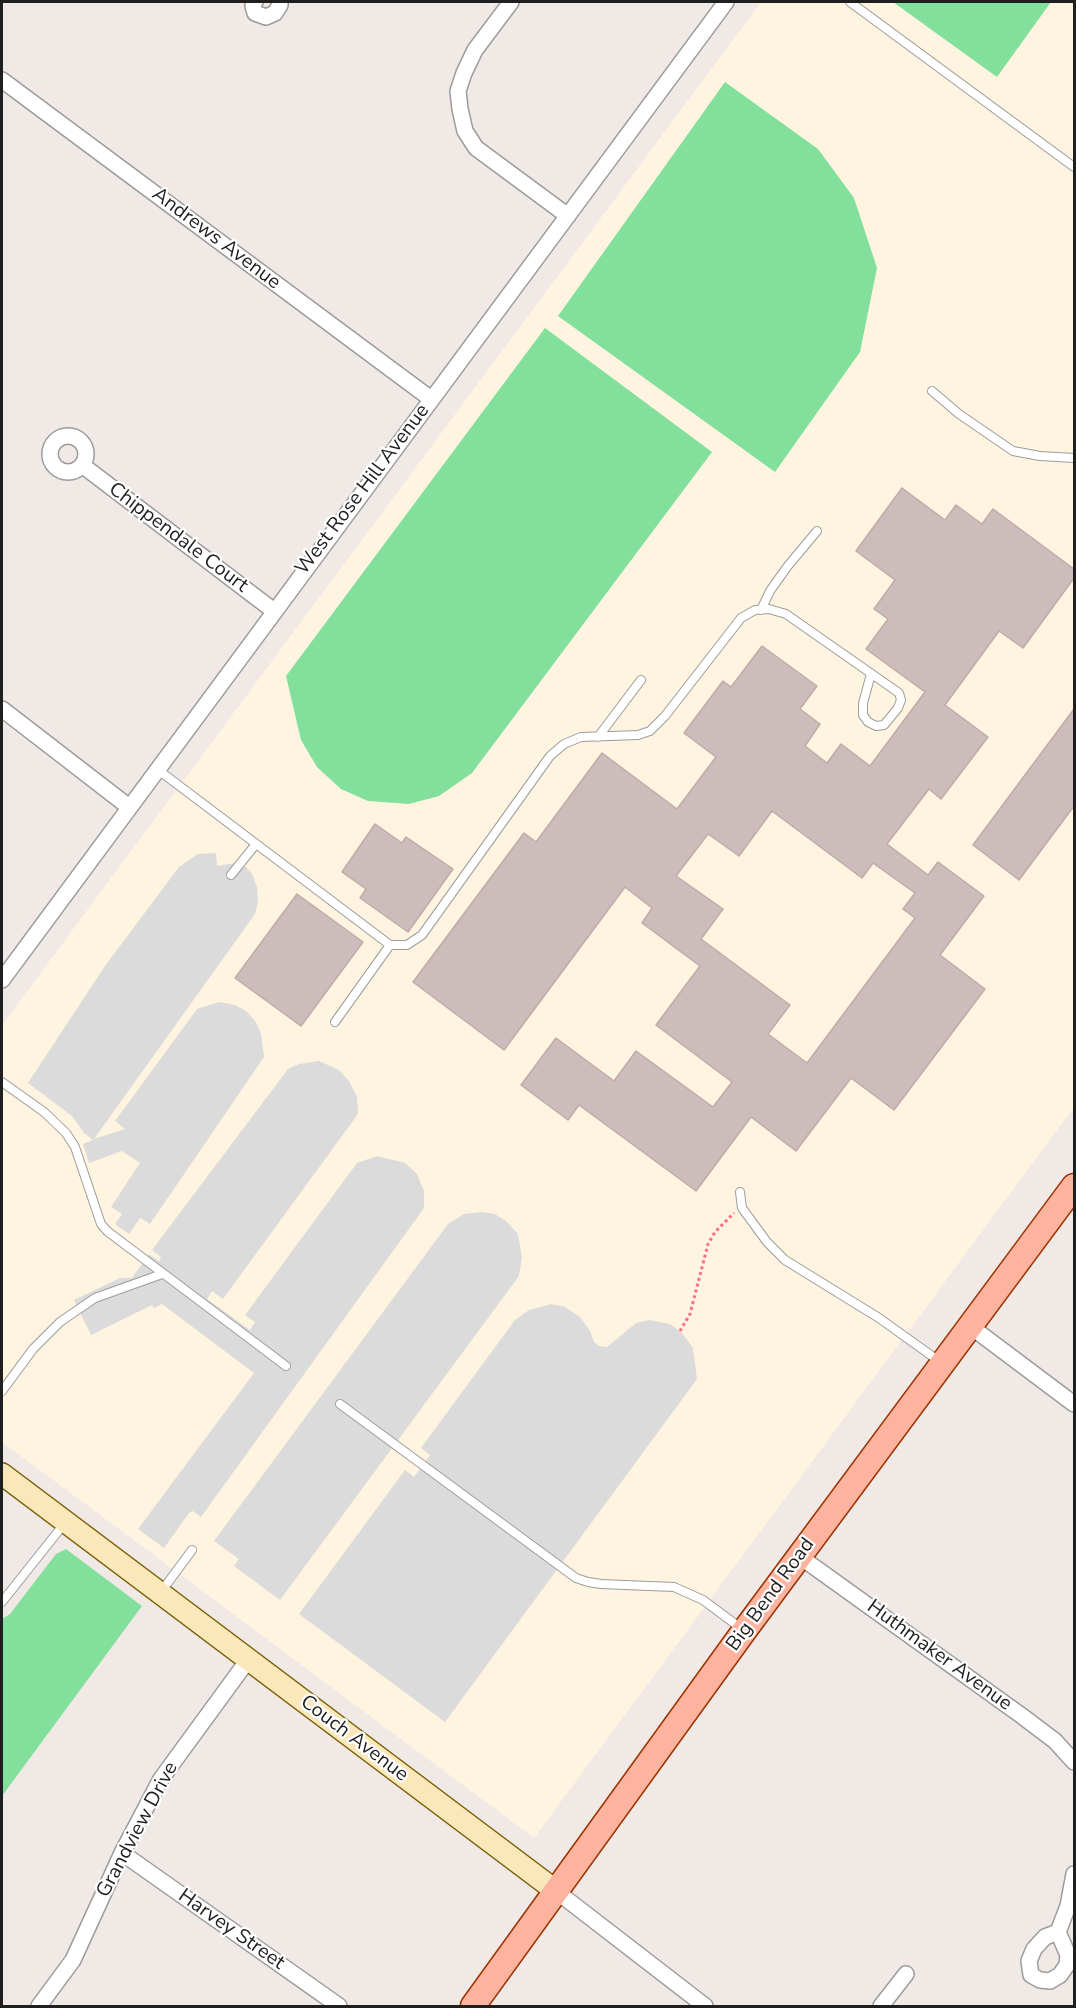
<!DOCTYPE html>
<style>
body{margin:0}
#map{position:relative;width:1076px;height:2008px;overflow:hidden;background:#f0e9e6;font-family:"Nunito Sans",sans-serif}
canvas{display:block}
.frame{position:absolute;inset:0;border:3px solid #1f1f1f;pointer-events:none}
</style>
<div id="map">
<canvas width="1076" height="2008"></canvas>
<div class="frame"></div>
</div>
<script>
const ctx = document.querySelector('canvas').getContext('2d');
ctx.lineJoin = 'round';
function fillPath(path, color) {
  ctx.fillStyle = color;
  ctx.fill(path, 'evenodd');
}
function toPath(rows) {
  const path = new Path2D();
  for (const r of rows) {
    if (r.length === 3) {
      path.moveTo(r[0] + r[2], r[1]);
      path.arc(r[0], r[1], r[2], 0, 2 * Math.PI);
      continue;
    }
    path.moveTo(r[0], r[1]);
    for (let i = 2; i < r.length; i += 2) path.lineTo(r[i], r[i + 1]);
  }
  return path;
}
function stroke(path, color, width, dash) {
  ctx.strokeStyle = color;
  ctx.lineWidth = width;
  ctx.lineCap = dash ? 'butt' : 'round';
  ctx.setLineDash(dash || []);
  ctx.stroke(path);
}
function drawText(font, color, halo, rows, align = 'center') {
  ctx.font = font + ' "Nunito Sans",sans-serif';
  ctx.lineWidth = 4.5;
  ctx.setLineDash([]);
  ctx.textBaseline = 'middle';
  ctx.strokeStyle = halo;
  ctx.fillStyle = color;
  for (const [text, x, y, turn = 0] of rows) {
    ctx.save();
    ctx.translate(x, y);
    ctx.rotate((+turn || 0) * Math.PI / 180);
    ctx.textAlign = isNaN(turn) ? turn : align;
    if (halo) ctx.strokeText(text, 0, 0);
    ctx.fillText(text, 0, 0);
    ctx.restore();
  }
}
fillPath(toPath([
 [761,2,1074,2,1074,1107,534,1838,2,1442,2,1025]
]), '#fff4e0');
fillPath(toPath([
 [893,2,1051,2,997,77],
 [725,82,818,149,854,198,877,268,860,352,775,472,558,316],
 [545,328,712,452,472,773,439,796,409,804,368,801,341,789,317,767,301,740,286,676],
 [66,1549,142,1606,2,1796,2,1619,10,1614,56,1554]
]), '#83e09c');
fillPath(toPath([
 [216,853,217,866,235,863,246,867,252,874,257,887,258,903,255,914,94,1139,125,1129,115,1121,197,1009,219,1002,235,1005,246,1011,256,1022,261,1034,264,1057,150,1224,140,1218,129,1234,115,1224,122,1214,111,1207,140,1163,122,1151,89,1163,83,1144,93,1140,84,1133,72,1116,28,1083,105,966,179,867,198,854],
 [319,1061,339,1070,349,1081,357,1097,358,1114,223,1299,212,1291,207,1299,250,1330,255,1322,245,1315,357,1163,377,1156,405,1163,417,1174,424,1191,424,1208,201,1517,193,1511,189,1513,164,1548,138,1529,254,1373,162,1304,154,1308,152,1305,91,1335,74,1300,120,1278,132,1278,149,1254,159,1261,161,1257,152,1250,288,1069,299,1064],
 [482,1212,495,1214,506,1221,518,1234,522,1258,519,1276,280,1600,234,1566,239,1559,214,1541,448,1224,464,1214],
 [551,1304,565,1307,580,1317,590,1331,594,1342,599,1346,607,1347,636,1323,649,1320,670,1324,682,1333,693,1348,697,1379,445,1722,299,1614,405,1470,414,1477,430,1455,421,1448,515,1320,529,1310]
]), '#dbdbdb');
const building = toPath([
 [902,488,945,520,956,505,982,524,993,509,1074,569,1074,578,1023,648,999,631,945,705,988,737,941,799,929,789,887,844,928,875,938,862,984,896,940,955,985,989,894,1110,851,1078,796,1151,751,1117,696,1191,579,1105,568,1120,521,1085,556,1038,614,1081,636,1051,713,1107,732,1082,656,1025,700,966,642,923,652,908,625,887,504,1050,413,982,524,833,536,842,602,753,677,809,716,757,684,733,723,681,731,687,762,646,817,686,800,709,820,724,805,746,827,763,841,744,870,766,925,692,866,649,888,619,874,609,895,580,856,551,902,488],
 [772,811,862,878,873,863,915,893,903,909,915,918,807,1063,768,1034,790,1005,701,939,723,909,676,876,708,834,739,856,772,811],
 [1074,709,1074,806,1019,880,973,845,1074,709],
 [375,824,402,843,406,837,453,869,408,932,360,898,366,889,342,872,375,824],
 [297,894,363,942,301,1026,235,978,297,894]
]);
fillPath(building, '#ccbdbc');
stroke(building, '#c2aaa8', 1.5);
const lane = toPath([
 [850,2,1074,167],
 [932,391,959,414,1013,451,1040,456,1074,458],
 [761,610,770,591,787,567,817,531],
 [598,737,641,680],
 [157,769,390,945],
 [231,875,256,844],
 [335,1022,390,945,407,945,422,935,550,756,564,744,581,737,638,735,650,731,665,716,741,618,755,610,769,609,786,614,899,693,901,700,898,708,884,725,876,726,868,722,863,715,863,703,871,674],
 [2,1082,44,1112,66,1133,75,1147,101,1224,107,1231,286,1366],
 [740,1192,742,1208,767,1242,785,1260,879,1318,939,1361],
 [2,1391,33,1349,60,1322,95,1298,162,1274],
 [340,1404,576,1578,588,1582,601,1584,674,1587,703,1600,742,1629],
 [161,1592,192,1550],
 [2,1602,64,1524]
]);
const street = toPath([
 [255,2,253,6,255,13,266,17,275,13,280,5,280,2],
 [511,2,475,50,464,73,458,91,460,109,465,131,476,148,568,216],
 [2,80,431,399],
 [68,454,18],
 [82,465,274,611],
 [2,709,129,807],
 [2,980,726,2],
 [970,1326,1074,1404],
 [799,1556,1022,1716,1055,1741,1074,1762],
 [122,1853,339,2006],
 [556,1891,705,2006],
 [1058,1932,1068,1955,1067,1965,1060,1975,1050,1981,1040,1980,1031,1975,1029,1961,1034,1949,1045,1937,1058,1932,1068,1906,1074,1874],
 [39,2006,73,1960,122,1853,161,1779,248,1660],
 [881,2006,906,1974]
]);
const secondary = toPath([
 [2,1474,556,1891]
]);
const primary = toPath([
 [473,2006,744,1631,1074,1186]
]);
stroke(lane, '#9c9c9c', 10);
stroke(street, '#9c9c9c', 18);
stroke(secondary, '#795d04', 24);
stroke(primary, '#9b3200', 27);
stroke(toPath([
 [680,1331,690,1314,708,1244,715,1232,734,1213]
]), '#fb6c8e', 3, [3, 3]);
stroke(lane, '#fff', 8);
stroke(street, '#fff', 15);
stroke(secondary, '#fae7ba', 21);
stroke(primary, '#fdb39e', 24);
drawText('20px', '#1f1f1f', '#fff', [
 ["Andrews Avenue",216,239,37],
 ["West Rose Hill Avenue",363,490,-53],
 ["Chippendale Court",178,538,37],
 ["Big Bend Road",771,1595,-54],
 ["Huthmaker Avenue",939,1656,36],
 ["Couch Avenue",354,1739,37],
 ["Grandview Drive",138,1830,-62],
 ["Harvey Street",231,1930,35]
]);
</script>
